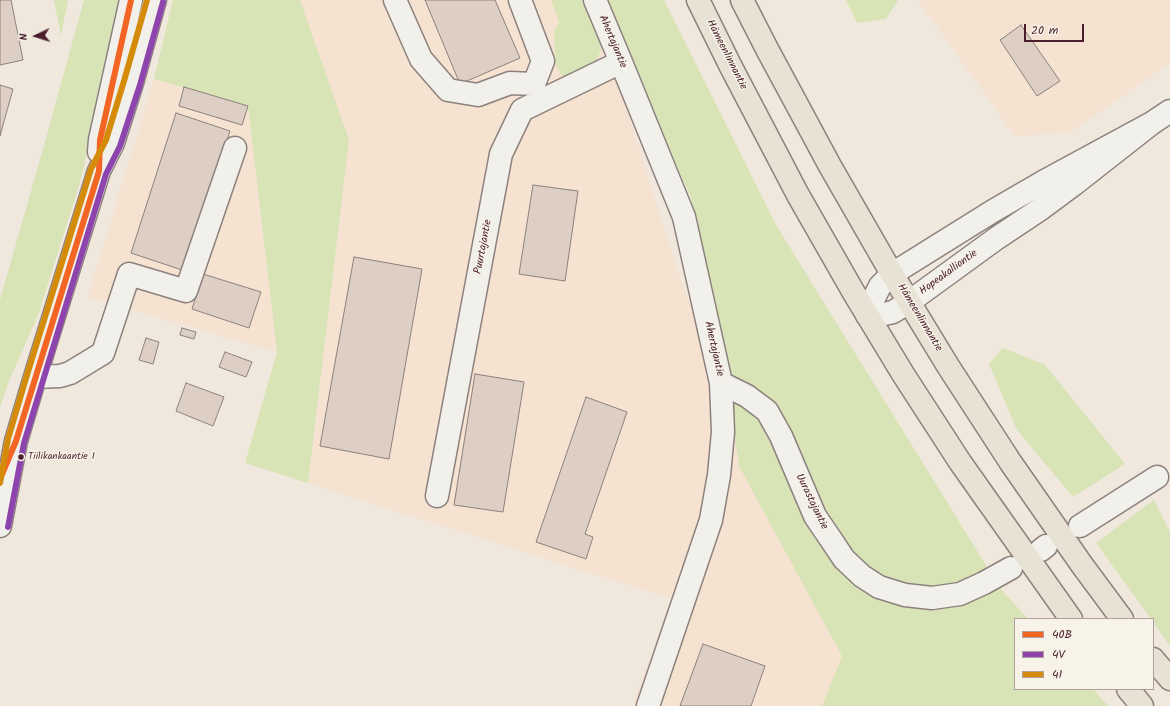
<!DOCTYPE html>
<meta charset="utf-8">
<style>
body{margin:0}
#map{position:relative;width:1170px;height:706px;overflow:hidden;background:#f0e7dd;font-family:Kalam,sans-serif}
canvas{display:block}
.legend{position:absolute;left:1014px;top:618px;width:140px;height:72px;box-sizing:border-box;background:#f7f3e8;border:1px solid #b29e9c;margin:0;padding:5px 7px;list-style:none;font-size:12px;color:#4a1f2b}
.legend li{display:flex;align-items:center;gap:8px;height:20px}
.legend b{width:20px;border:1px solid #b29e9c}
.north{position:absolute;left:16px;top:16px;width:40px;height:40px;-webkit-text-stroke:3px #f7f3e8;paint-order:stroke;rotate:266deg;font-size:11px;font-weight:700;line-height:16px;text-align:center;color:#4a1f2b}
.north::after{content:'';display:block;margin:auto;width:14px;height:18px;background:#4a1f2b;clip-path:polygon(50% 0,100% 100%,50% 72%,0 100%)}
.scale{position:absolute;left:1024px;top:24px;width:60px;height:18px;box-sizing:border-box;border:2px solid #4a1f2b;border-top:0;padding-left:5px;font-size:12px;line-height:14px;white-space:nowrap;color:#4a1f2b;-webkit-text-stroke:3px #f7f3e8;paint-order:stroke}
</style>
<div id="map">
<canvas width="1170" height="706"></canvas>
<ul class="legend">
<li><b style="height:5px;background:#f26522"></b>40B</li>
<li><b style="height:5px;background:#8e44ad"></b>4V</li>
<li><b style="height:5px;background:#d48b09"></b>41</li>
</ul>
<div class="north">N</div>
<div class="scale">20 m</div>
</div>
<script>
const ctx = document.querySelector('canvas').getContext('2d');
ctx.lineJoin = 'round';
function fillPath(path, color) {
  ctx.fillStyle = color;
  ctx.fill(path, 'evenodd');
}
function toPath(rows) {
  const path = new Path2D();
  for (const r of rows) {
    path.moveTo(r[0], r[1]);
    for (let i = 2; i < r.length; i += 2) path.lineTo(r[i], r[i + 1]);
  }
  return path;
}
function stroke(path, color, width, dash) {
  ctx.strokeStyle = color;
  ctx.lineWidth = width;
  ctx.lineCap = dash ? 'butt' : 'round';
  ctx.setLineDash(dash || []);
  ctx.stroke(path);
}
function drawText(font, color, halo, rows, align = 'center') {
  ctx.font = font + ' Kalam,sans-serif';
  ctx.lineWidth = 3;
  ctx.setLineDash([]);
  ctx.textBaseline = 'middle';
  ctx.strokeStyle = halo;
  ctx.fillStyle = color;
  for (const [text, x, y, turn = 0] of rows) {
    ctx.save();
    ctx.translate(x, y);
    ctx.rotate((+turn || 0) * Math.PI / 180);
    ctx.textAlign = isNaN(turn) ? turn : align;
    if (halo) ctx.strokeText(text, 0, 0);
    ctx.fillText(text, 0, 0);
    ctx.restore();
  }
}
fillPath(toPath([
 [300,0,584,0,617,79,681,281,740,425,842,656,822,706,633,706,672,599,308,483,349,140],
 [918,0,1170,0,1170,63,1071,132,1015,136],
 [154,79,248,106,277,352,88,297]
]), '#f5e2d1');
fillPath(toPath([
 [54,0,68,0,61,36],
 [84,0,124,0,79,186,38,315,9,381,0,407,0,300,43,149],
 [173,0,300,0,349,140,308,483,245,463,277,352,248,106,154,79],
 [551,0,582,0,602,47,593,68,575,80,562,76,556,66,554,33,559,22],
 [601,0,664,0,776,225,1000,588,1028,619,1015,619,1015,689,1093,689,1108,706,822,706,842,656,740,468,691,197],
 [846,0,898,0,886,19,857,23],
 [1003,348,1045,365,1125,464,1073,497,1017,430,989,364],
 [1154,500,1170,532,1170,646,1153,622,1153,619,1151,619,1096,543]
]), '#d8e3b6');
const building = toPath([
 [0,0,11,0,23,60,0,65,0,0],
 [425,0,495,0,520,58,460,84,425,0],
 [1021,25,1060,81,1037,96,1000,40,1021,25],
 [0,85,13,89,0,136,0,85],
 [184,87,248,106,242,125,179,106,184,87],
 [176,113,230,131,185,271,131,253,176,113],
 [533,185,578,191,565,281,519,274,533,185],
 [354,257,422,269,389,459,320,446,354,257],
 [203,274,261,292,249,328,192,309,203,274],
 [182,328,196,332,194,339,180,335,182,328],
 [146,338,159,342,153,364,139,360,146,338],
 [225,352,252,362,246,377,219,367,225,352],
 [475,374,524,382,503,512,454,505,475,374],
 [186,383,224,397,213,426,176,411,186,383],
 [586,397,627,412,585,534,593,537,586,559,536,542,586,397],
 [703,644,765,666,751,706,680,706,703,644]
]);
fillPath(building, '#decfc5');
stroke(building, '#8d817e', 1);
const minor = toPath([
 [395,0,421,59,448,90,478,95,510,83,534,84,543,61,520,0],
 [595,0,621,62,684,217,721,383,723,432,719,475,711,520,648,706],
 [1152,123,1073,185,1042,208,997,238,909,302,893,312,880,315,867,315,874,298,880,286,892,274,993,211,1043,182,1152,123],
 [1152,123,1170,111],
 [99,152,100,140,131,0],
 [35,377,60,376,70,373,103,353,129,274,186,291,235,148],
 [721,383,747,396,767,411,781,436,815,516,834,544,844,559,862,576,879,587,905,595,932,598,960,594,984,583,1011,568],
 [437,496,501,154,522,110,621,62],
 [0,526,16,441,35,377,99,171,113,143,132,83,155,0],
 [1080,526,1157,477],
 [1041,550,1046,546]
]);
const major = toPath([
 [698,0,730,65,798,195,854,293,903,374,960,462,1071,619],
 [742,0,767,49,830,166,892,274,948,366,1011,463,1082,565,1122,619],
 [1153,659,1170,679],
 [1128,689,1142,706]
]);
stroke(minor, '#8d817e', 25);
stroke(major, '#8d817e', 25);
stroke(minor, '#f2f0eb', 22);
stroke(major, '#e8e2d4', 22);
stroke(toPath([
 [0,479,16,441,99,171,100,140,131,0]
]), '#f26522', 6);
stroke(toPath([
 [8,527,24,443,106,174,120,146,140,85,163,2]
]), '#8e44ad', 6);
stroke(toPath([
 [0,483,8,439,27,375,91,169,106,140,124,81,147,0]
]), '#d48b09', 6);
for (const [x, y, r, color] of [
 [21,457,3.5,"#4a1f2b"]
]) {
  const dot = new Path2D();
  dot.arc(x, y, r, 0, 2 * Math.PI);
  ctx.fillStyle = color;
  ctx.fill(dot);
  stroke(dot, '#f7f3e8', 1.5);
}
drawText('10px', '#4a1f2b', '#f7f3e8', [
 ["Tiilikankaantie I",28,457]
], 'left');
drawText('11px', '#4a1f2b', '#f7f3e8', [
 ["Ahertajantie",612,42,67],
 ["Hämeenlinnantie",726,55,63],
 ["Puurtajantie",484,247,-79],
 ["Hopeakalliontie",949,273,-36],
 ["Hämeenlinnantie",919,318,59],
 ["Ahertajantie",713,349,77],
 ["Uurastajantie",811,502,64]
]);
</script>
